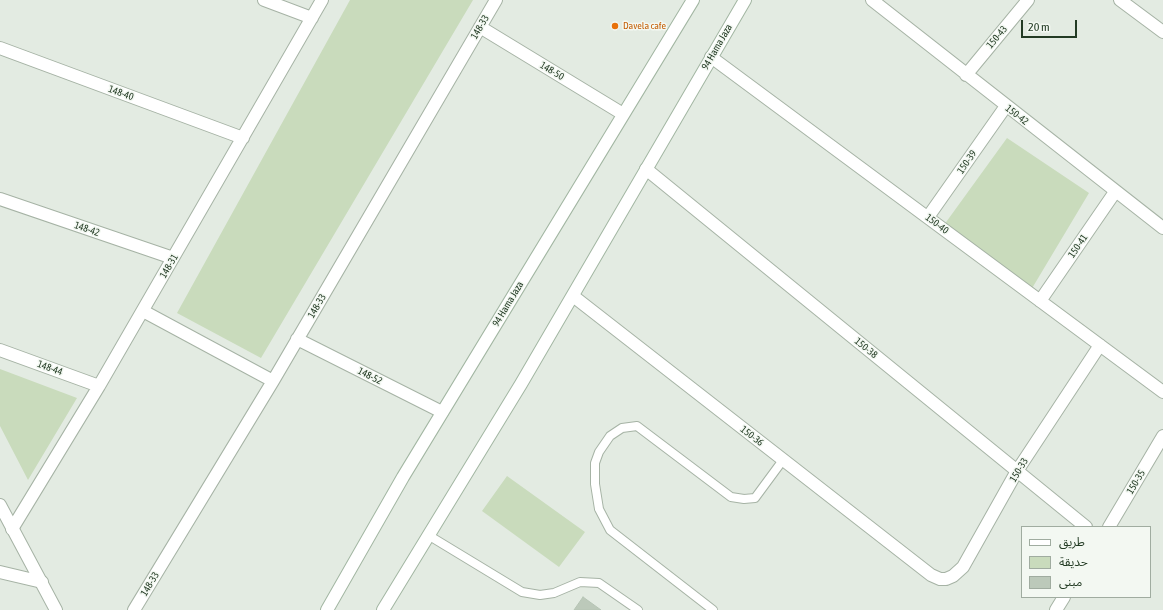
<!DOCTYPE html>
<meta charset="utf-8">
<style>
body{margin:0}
#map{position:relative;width:1163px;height:610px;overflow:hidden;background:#e3ebe2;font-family:"Asap Condensed","Noto Sans Arabic",sans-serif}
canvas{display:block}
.legend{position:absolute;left:1021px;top:526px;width:130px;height:72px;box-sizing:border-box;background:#f3f8f2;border:1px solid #a0aca0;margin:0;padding:5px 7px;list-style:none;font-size:12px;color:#233b24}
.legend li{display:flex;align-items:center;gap:8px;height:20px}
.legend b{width:20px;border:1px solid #a0aca0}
.scale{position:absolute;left:1021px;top:20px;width:56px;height:18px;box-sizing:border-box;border:2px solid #233b24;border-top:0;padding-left:5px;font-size:12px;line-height:14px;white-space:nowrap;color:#233b24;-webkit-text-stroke:3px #f3f8f2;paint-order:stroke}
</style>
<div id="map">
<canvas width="1163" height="610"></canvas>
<ul class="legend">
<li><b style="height:5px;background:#fff"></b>طريق</li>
<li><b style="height:11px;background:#c9dbbc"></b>حديقة</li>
<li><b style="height:11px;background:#bcc9ba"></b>مبنى</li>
</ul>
<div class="scale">20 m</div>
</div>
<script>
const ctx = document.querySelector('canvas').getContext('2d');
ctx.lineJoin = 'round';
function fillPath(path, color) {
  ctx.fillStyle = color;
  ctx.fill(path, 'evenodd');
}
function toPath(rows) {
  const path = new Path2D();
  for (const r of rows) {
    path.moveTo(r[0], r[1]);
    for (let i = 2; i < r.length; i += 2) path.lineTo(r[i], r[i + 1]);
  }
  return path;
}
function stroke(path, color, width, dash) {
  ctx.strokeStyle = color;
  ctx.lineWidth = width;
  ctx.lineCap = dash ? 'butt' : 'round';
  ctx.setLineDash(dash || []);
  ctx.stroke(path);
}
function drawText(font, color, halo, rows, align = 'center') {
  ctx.font = font + ' "Asap Condensed",sans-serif';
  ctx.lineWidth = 3;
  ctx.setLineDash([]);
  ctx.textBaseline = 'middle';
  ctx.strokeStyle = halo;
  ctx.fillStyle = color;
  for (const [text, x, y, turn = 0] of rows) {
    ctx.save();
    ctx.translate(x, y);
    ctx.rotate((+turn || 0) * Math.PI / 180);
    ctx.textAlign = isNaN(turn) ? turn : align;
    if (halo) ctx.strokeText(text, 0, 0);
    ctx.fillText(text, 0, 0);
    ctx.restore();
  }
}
fillPath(toPath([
 [350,0,473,0,261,358,177,313],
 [1007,138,1089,193,1031,290,944,225],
 [0,369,77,398,28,480,0,426],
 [507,476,585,532,559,567,482,511]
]), '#c9dbbc');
const building = toPath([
 [583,597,601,610,574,610,583,597]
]);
fillPath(building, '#bcc9ba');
stroke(building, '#b6c4b5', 1);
const service = toPath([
 [428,535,522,592,540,595,554,593,580,582,599,583,638,610],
 [713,610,610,530,599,509,595,484,595,463,599,452,610,436,622,428,637,426,731,497,744,499,755,498,783,460]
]);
const minor = toPath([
 [264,0,312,18],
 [872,0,1163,228],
 [1120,0,1163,32],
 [480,27,623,114],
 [0,48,243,138],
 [711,57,1163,392],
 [966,75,1028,0],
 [646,169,1086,527],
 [0,199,173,258],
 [928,217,1006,106],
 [573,296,931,575,940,579,946,579,953,576,963,567,1017,471,1100,345],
 [1040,301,1115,192],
 [143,311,273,381],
 [297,339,442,412],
 [0,350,99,386],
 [1109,527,1163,436],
 [12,529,99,386,322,0],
 [0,572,42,582],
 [134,610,273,381,496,0],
 [1056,610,1064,597]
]);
const tertiary = toPath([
 [0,505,56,610]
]);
const secondary = toPath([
 [327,610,403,477,693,0],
 [383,610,521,384,745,0]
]);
stroke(service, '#a6b3a5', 10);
stroke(minor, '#a6b3a5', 14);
stroke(tertiary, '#a6b3a5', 14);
stroke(secondary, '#a2b6a2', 14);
stroke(service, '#fff', 8);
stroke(minor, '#fff', 12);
stroke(tertiary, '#fff', 12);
stroke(secondary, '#fff', 12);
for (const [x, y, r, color] of [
 [615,26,4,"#e8710a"]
]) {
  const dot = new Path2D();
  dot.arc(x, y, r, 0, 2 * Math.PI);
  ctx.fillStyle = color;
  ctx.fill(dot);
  stroke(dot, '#f3f8f2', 1.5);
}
drawText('10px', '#c56008', '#f3f8f2', [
 ["Davela cafe",623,26]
], 'left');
drawText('10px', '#233b24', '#f3f8f2', [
 ["148-33",480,27,-60],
 ["150-43",997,37,-50],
 ["94 Hama Jaza",717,47,-60],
 ["148-50",552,71,31],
 ["148-40",121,93,20],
 ["150-42",1017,115,38],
 ["150-39",967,162,-55],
 ["150-40",937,224,37],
 ["148-42",87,229,19],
 ["150-41",1078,246,-56],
 ["148-31",169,266,-60],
 ["94 Hama Jaza",508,304,-59],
 ["148-33",317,306,-60],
 ["150-38",866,348,39],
 ["148-44",50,368,20],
 ["148-52",370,376,27],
 ["150-36",752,436,38],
 ["150-33",1019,470,-59],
 ["150-35",1136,482,-59],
 ["148-33",150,584,-59]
]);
</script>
